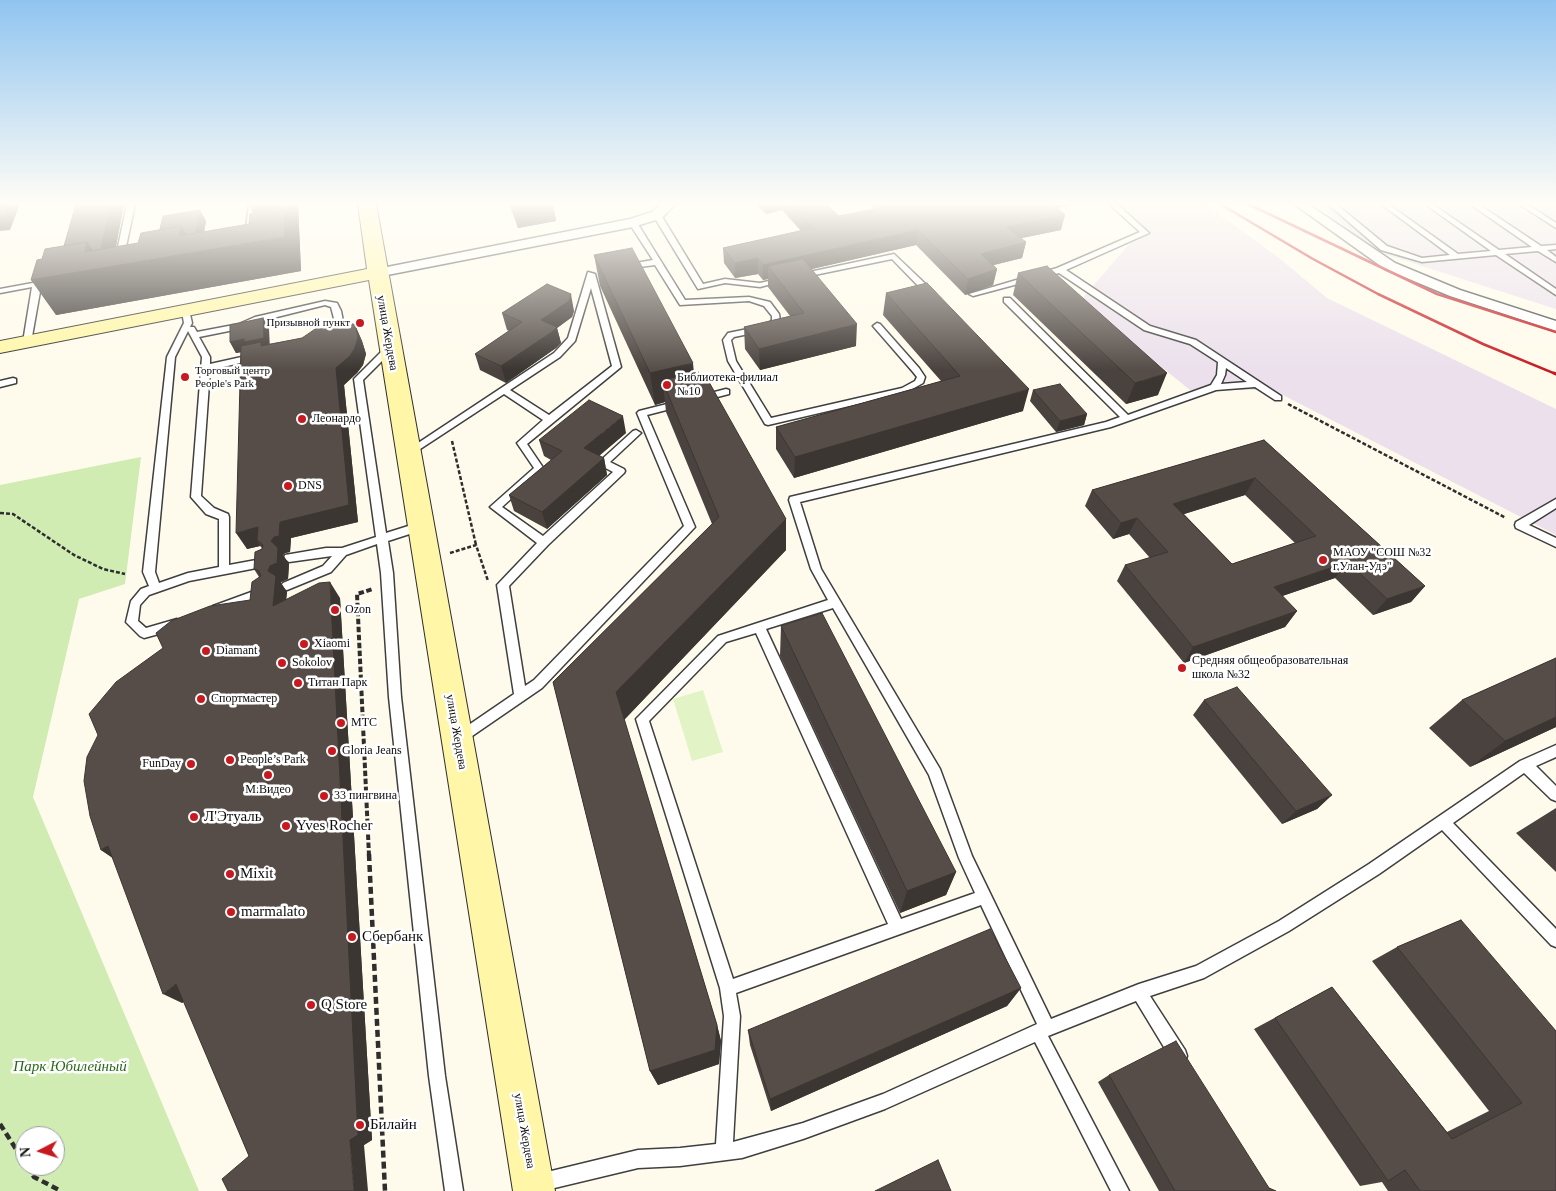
<!DOCTYPE html>
<meta charset="utf-8">
<style>
body{margin:0}
#map{position:relative;width:1556px;height:1191px;overflow:hidden;background:#fffbec;font-family:"Times New Roman",serif}
canvas{display:block}
.north{position:absolute;left:15px;top:1126px;width:50px;height:50px;box-sizing:border-box;background:#fff;border:1px solid #9e9e9e;border-radius:50%;rotate:265deg;font-size:14px;font-weight:700;line-height:20px;text-align:center;color:#0c0c0c}
.north::after{content:'';display:block;margin:auto;width:18px;height:22px;background:#c71a20;clip-path:polygon(50% 0,100% 100%,50% 72%,0 100%)}
</style>
<div id="map">
<canvas width="1556" height="1191"></canvas>
<div class="north">N</div>
</div>
<script>
const ctx = document.querySelector('canvas').getContext('2d');
ctx.lineJoin = 'round';
function fillPath(path, color) {
  ctx.fillStyle = color;
  ctx.fill(path, 'evenodd');
}
function toPath(rows) {
  const path = new Path2D();
  for (const r of rows) {
    path.moveTo(r[0], r[1]);
    for (let i = 2; i < r.length; i += 2) path.lineTo(r[i], r[i + 1]);
  }
  return path;
}
function stroke(path, color, width, dash) {
  ctx.strokeStyle = color;
  ctx.lineWidth = width;
  ctx.lineCap = dash ? 'butt' : 'round';
  ctx.setLineDash(dash || []);
  ctx.stroke(path);
}
function drawText(font, color, halo, rows, align = 'center') {
  ctx.font = font + ' "Times New Roman",serif';
  ctx.lineWidth = 5;
  ctx.setLineDash([]);
  ctx.textBaseline = 'middle';
  ctx.strokeStyle = halo;
  ctx.fillStyle = color;
  for (const [text, x, y, turn = 0] of rows) {
    ctx.save();
    ctx.translate(x, y);
    ctx.rotate((+turn || 0) * Math.PI / 180);
    ctx.textAlign = isNaN(turn) ? turn : align;
    if (halo) ctx.strokeText(text, 0, 0);
    ctx.fillText(text, 0, 0);
    ctx.restore();
  }
}
fillPath(toPath([
 [1119,204,1205,204,1278,257,1327,298,1556,409,1556,535,1273,390,1190,390,1080,301,1144,227],
 [1315,204,1556,204,1556,309,1378,252]
]), '#ebe0ec');
fillPath(toPath([
 [141,457,125,584,79,599,33,797,199,1191,0,1191,0,485],
 [25,1136,55,1136,55,1166,25,1166]
]), '#d0ecb2');
fillPath(toPath([
 [703,690,723,752,692,761,673,699]
]), '#e2f3c5');
const service = toPath([
 [127,204,135,204,123,261,119,263,115,261,127,204],
 [249,204,256,204,254,228,250,230,246,228,249,204],
 [1109,204,1117,204,1149,233,1066,270,1150,326,1196,340,1281,396,1281,400,1275,400,1255,387,1216,390,1111,427,800,502,821,569,940,769,972,856,1051,1019,1139,984,1196,966,1279,921,1369,864,1520,761,1556,745,1556,757,1536,766,1556,786,1556,801,1551,799,1524,773,1453,823,1556,929,1556,947,1551,945,1442,830,1379,874,1289,931,1204,978,1150,996,1185,1050,1187,1056,1185,1062,1179,1064,1173,1062,1136,1001,1048,1036,1129,1191,1111,1191,1035,1042,885,1109,803,1139,742,1158,680,1166,638,1168,542,1191,533,1189,530,1183,533,1177,539,1174,638,1150,680,1148,716,1144,724,1016,720,988,636,719,718,636,828,600,811,569,789,500,790,497,1106,422,1120,417,1004,302,1004,298,1010,298,1128,415,1211,385,1217,375,1218,362,1190,344,1144,330,1059,273,973,296,969,294,1057,268,1140,232,1109,204],
 [1226,368,1247,382,1221,384,1225,375,1226,368],
 [833,608,929,775,959,858,975,893,901,919,766,629,833,608],
 [756,633,888,924,733,979,649,721,726,642,756,633],
 [981,905,1037,1024,883,1094,803,1123,733,1142,740,1016,736,993,981,905],
 [1328,204,1336,204,1387,246,1422,258,1450,255,1381,204,1388,204,1458,254,1491,251,1425,204,1432,204,1499,250,1532,247,1470,204,1478,204,1541,246,1556,245,1556,249,1547,250,1556,257,1556,262,1538,251,1505,254,1556,289,1556,295,1496,255,1422,262,1381,250,1328,204],
 [1519,204,1527,204,1556,223,1556,228,1519,204],
 [654,213,661,215,703,284,725,279,760,283,782,278,786,280,760,287,725,283,698,289,653,215,654,213],
 [630,221,636,221,685,300,749,297,770,302,779,314,780,321,773,329,734,337,731,340,736,361,771,418,902,388,915,381,917,377,913,372,873,326,877,323,880,324,919,368,925,377,923,383,905,393,768,425,765,424,728,361,723,340,728,333,767,325,772,320,772,316,764,306,749,301,680,305,655,265,624,269,624,265,653,260,629,223,630,221],
 [894,254,935,293,935,297,929,297,892,259,800,278,796,276,800,274,894,254],
 [588,272,595,274,621,367,527,444,544,469,502,507,543,536,613,472,600,465,598,463,600,461,633,431,636,430,641,433,610,462,624,469,625,471,624,473,548,545,509,586,525,686,534,680,684,526,637,413,639,411,679,401,684,404,682,406,647,415,695,527,542,688,459,745,454,743,453,739,454,735,514,694,497,585,537,543,490,507,534,468,517,443,543,420,504,394,411,455,408,456,403,453,554,353,568,338,588,272],
 [591,288,612,366,549,415,510,390,560,357,575,341,591,288],
 [49,280,53,282,52,284,41,286,31,342,27,345,24,344,23,342,32,287,0,293,0,289,49,280],
 [325,301,337,303,341,311,344,326,337,334,334,335,330,332,336,326,331,307,325,305,261,321,244,328,199,337,210,357,210,364,255,354,259,357,258,359,210,370,201,496,214,508,228,514,229,517,229,565,267,558,272,562,267,566,189,581,149,595,140,605,138,621,146,628,177,619,181,621,183,624,181,627,177,629,144,638,140,636,126,622,131,601,141,589,149,586,143,572,167,357,184,323,182,312,189,310,192,323,190,327,194,327,197,332,239,324,255,317,325,301],
 [188,331,202,357,191,497,206,514,219,519,219,567,188,573,159,583,155,572,175,357,188,331],
 [390,345,393,346,393,350,363,380,386,533,421,522,426,526,425,529,388,541,393,573,401,697,445,1076,463,1191,445,1191,429,1076,389,697,381,573,377,544,346,555,331,572,287,590,283,589,281,586,283,583,323,566,332,556,289,562,284,558,285,555,326,548,342,548,376,537,354,379,387,346,390,345],
 [13,378,16,379,16,383,0,387,0,381,13,378],
 [726,389,729,390,729,394,702,401,697,398,699,396,726,389],
 [1556,499,1556,508,1529,525,1556,538,1556,547,1516,528,1515,525,1516,522,1556,499],
 [265,587,269,588,271,591,269,594,217,613,213,612,211,609,213,606,265,587]
]);
const minor = toPath([
 [661,204,675,204,662,218,633,227,377,277,370,273,377,269,630,219,652,212,661,204],
 [1294,204,1308,204,1395,263,1460,290,1556,321,1556,331,1450,296,1385,269,1294,204]
]);
const secondary = toPath([
 [358,204,376,204,555,1191,513,1191,369,280,0,353,0,341,367,269,358,204]
]);
stroke(service, '#3f3f3f', 3);
stroke(minor, '#3f3f3f', 3);
stroke(secondary, '#2e2e2e', 2);
stroke(toPath([
 [1288,404,1506,518],
 [452,441,476,545],
 [0,513,13,514,74,555,103,569,125,574],
 [450,553,476,545,488,581]
]), '#2e2e2e', 2.5, [4, 2]);
stroke(toPath([
 [369,856,357,594,373,589]
]), '#2e2e2e', 4, [5.5, 2.5]);
stroke(toPath([
 [369,854,385,1191],
 [0,1124,25,1163],
 [27,1166,34,1177,61,1191]
]), '#2e2e2e', 4.5, [7, 4]);
fillPath(service, '#fff');
fillPath(minor, '#fff');
fillPath(secondary, '#fff6a7');
stroke(toPath([
 [1220,204,1313,259,1378,294,1483,344,1556,374],
 [1248,204,1437,294,1556,332]
]), '#c71a20', 2.5);
stroke(toPath([
 [1554,373,1556,374]
]), '#c71a20', 3);
fillPath(toPath([
 [124,204,116,247,138,243,160,229,200,210,206,221,204,232,249,224,253,213,250,206,250,204,298,204,301,271,56,315,42,259,64,246],
 [509,204,553,204,556,221,518,228],
 [756,204,826,204,839,216,875,209,870,204,1078,204,1057,208,1061,230,1021,238,1026,242,1022,258,993,265,997,269,993,285,965,295,916,245,812,269,856,346,760,370,745,349,744,327,790,316,768,287,768,279,763,280,758,274,735,278,724,263,723,248,801,231,782,210,766,214],
 [594,255,694,372,786,550,624,720,717,1025,721,1041,719,1064,658,1085,650,1071,553,682,712,524,666,412,665,402,655,405,600,286],
 [1018,273,1158,395,1126,404,1013,295],
 [886,293,1023,411,794,478,776,449,776,427,941,381,883,315],
 [574,311,572,317,557,328,561,343,556,348,506,383,480,370,475,354,509,331,507,330,502,313],
 [263,318,269,329,269,344,302,338,355,325,362,341,366,354,363,365,357,373,344,385,358,522,291,538,290,552,285,553,283,555,289,564,288,579,281,582,281,583,287,592,286,599,340,598,372,1140,364,1145,249,1156,184,1001,182,1003,113,858,101,850,250,600,259,577,254,569,262,548,260,546,247,549,241,352,236,353,230,342],
 [1033,390,1087,414,1084,425,1056,432,1030,401],
 [626,433,599,456,604,458,607,475,547,529,514,511,509,495,551,460,544,456,539,440],
 [1264,440,1425,586,1411,602,1373,615,1335,578,1282,596,1297,611,1285,627,1184,663,1117,581,1125,565,1150,558,1129,534,1113,539,1085,506,1092,490],
 [1245,495,1295,543,1232,564,1184,514],
 [781,626,956,872,946,895,900,913,780,656],
 [1556,658,1556,727,1470,767,1429,728,1462,700],
 [1204,700,1332,795,1317,809,1282,824,1193,715],
 [1556,808,1556,872,1516,833],
 [1461,920,1556,1191,1388,1191,1382,1182,1360,1186,1254,1029,1332,987,1447,1132,1489,1111,1372,961,1397,947],
 [1021,988,1007,1006,771,1111,750,1045,748,1030],
 [1109,1075,1269,1188,1276,1191,1159,1191,1098,1082]
]), '#4a423e');
fillPath(toPath([
 [9,204,20,204,10,230,0,231,0,220],
 [111,204,124,204,112,266,179,236,181,226,200,210,206,221,201,251,266,239,250,206,263,204,275,204,285,224,284,204,298,204,301,271,56,315,31,280,85,252,87,242],
 [512,204,553,204,556,221,518,228],
 [766,204,782,204,782,210,766,214],
 [1042,204,1078,204,1040,211],
 [1065,215,1061,230,1003,242,1006,227],
 [918,230,916,245,777,277,768,266,768,279,763,280,763,265],
 [1026,242,1022,258,978,269,981,254],
 [758,258,758,274,735,278,735,263],
 [997,269,993,285,965,295,968,279],
 [571,294,574,311,572,317,557,328,561,343,556,348,506,383,501,366,541,320],
 [263,318,269,329,270,349,249,351,236,353,230,342],
 [857,324,856,346,760,370,759,349],
 [355,325,362,341,366,354,363,365,357,373,344,385,358,522,291,538,290,552,285,553,283,555,289,564,288,579,281,582,281,583,287,592,284,622,273,606,268,571,271,541,280,522,336,368],
 [693,363,696,395,662,380,665,402,655,405,650,373],
 [1167,373,1158,395,1126,404,1135,383],
 [1029,389,1023,411,794,478,795,457],
 [1087,414,1084,425,1056,432,1060,421],
 [623,416,626,433,588,465,584,448],
 [604,458,607,475,547,529,542,512],
 [1255,478,1245,495,1165,520,1173,504],
 [1137,518,1129,534,1113,539,1121,523],
 [786,519,786,550,624,720,616,692],
 [258,527,257,540,260,546,247,549,236,533],
 [1348,562,1335,578,1262,603,1274,587],
 [330,582,340,598,372,1140,364,1145,368,1191,354,1191,350,1140],
 [1425,586,1411,602,1373,615,1387,599],
 [1297,611,1285,627,1184,663,1193,647],
 [1556,717,1556,727,1470,767,1505,741],
 [1332,795,1317,809,1282,824,1296,811],
 [108,846,120,863,101,850],
 [956,872,946,895,900,913,907,891],
 [176,984,195,993,182,1003,163,994],
 [1021,988,1007,1006,771,1111,770,1099],
 [717,1025,721,1041,719,1064,658,1085,650,1071]
]), '#3c3632');
const building = toPath([
 [0,204,9,204,3,219,0,220,0,204],
 [76,204,111,204,101,249,93,251,87,242,64,246,76,204],
 [250,204,263,204,250,206,250,204],
 [278,204,284,204,285,237,31,280,37,260,42,259,45,249,87,242,85,252,138,243,141,233,181,226,179,236,249,224,250,214,279,208,281,205,278,204],
 [790,204,826,204,839,216,890,206,888,204,1052,204,1065,215,1006,227,1026,242,981,254,997,269,968,279,918,230,763,265,758,258,735,263,723,248,813,228,790,204],
 [200,210,196,233,186,235,181,226,160,229,163,216,200,210],
 [632,248,693,363,650,373,594,255,632,248],
 [803,259,857,324,759,349,744,327,804,313,768,266,803,259],
 [1047,266,1167,373,1135,383,1018,273,1047,266],
 [927,283,1029,389,795,457,776,427,960,376,886,293,927,283],
 [547,284,571,294,569,301,541,320,557,327,552,332,501,366,475,354,522,322,502,313,547,284],
 [263,318,264,338,244,342,244,339,230,342,230,325,263,318],
 [343,319,355,325,358,337,355,348,350,356,336,368,349,505,280,522,279,536,274,537,271,541,278,548,277,563,270,566,268,571,276,576,273,606,319,583,330,582,358,1135,350,1140,354,1191,228,1191,222,1179,249,1156,176,984,163,994,108,846,101,850,90,816,84,781,87,757,98,735,89,714,116,682,163,648,156,633,171,621,210,606,250,600,252,582,261,576,259,571,254,569,255,552,262,549,263,545,257,540,258,527,236,533,241,346,261,342,261,346,302,338,324,323,343,319],
 [698,372,704,383,709,382,786,519,616,692,717,1025,715,1050,650,1071,553,682,719,517,662,380,698,372],
 [1060,384,1087,414,1060,421,1033,390,1060,384],
 [589,400,623,416,584,448,604,458,542,512,509,495,562,451,539,440,589,400],
 [1264,440,1425,586,1387,599,1348,562,1274,587,1297,611,1193,647,1125,565,1168,552,1137,518,1121,523,1092,490,1264,440],
 [1255,478,1316,536,1232,564,1173,504,1255,478],
 [822,613,956,872,907,891,781,626,822,613],
 [1556,658,1556,717,1505,741,1462,700,1556,658],
 [1237,687,1332,795,1296,811,1204,700,1237,687],
 [1461,920,1556,1031,1556,1191,1420,1191,1405,1170,1388,1181,1275,1018,1332,987,1452,1139,1522,1103,1397,947,1461,920],
 [990,929,1021,988,770,1099,748,1030,990,929],
 [1176,1041,1269,1188,1276,1191,1175,1191,1109,1075,1176,1041],
 [938,1160,951,1191,875,1191,938,1160]
]);
fillPath(building, '#564d48');
stroke(building, '#3c3632', 1);
const sky = ctx.createLinearGradient(0, 0, 0, 370);
sky.addColorStop(0, '#90c4f0');
sky.addColorStop(0.55, '#fffdf6');
sky.addColorStop(1, '#fffdf600');
ctx.fillStyle = sky;
ctx.fillRect(0, 0, 1556, 370);
for (const [x, y, r, color] of [
 [360,323,5,"#c71a20"],
 [185,377,5,"#c71a20"],
 [667,385,5,"#c71a20"],
 [302,419,5,"#c71a20"],
 [288,486,5,"#c71a20"],
 [1323,560,5,"#c71a20"],
 [335,610,5,"#c71a20"],
 [304,644,5,"#c71a20"],
 [206,651,5,"#c71a20"],
 [282,663,5,"#c71a20"],
 [1182,668,5,"#c71a20"],
 [298,683,5,"#c71a20"],
 [201,699,5,"#c71a20"],
 [341,723,5,"#c71a20"],
 [332,751,5,"#c71a20"],
 [230,760,5,"#c71a20"],
 [191,764,5,"#c71a20"],
 [268,775,5,"#c71a20"],
 [324,796,5,"#c71a20"],
 [194,817,5,"#c71a20"],
 [286,826,5,"#c71a20"],
 [230,874,5,"#c71a20"],
 [231,912,5,"#c71a20"],
 [352,937,5,"#c71a20"],
 [311,1005,5,"#c71a20"],
 [360,1125,5,"#c71a20"]
]) {
  const dot = new Path2D();
  dot.arc(x, y, r, 0, 2 * Math.PI);
  ctx.fillStyle = color;
  ctx.fill(dot);
  stroke(dot, '#fff', 2);
}
drawText('11px', '#0c0c0c', '#fff', [
 ["Призывной пункт",350,323],
 ["Торговый центр",195,371,"left"],
 ["People's Park",195,384,"left"]
], 'right');
drawText('12px', '#0c0c0c', '#fff', [
 ["улица Жердева",387,333,80],
 ["улица Жердева",456,732,80],
 ["улица Жердева",524,1131,80]
]);
drawText('12px', '#0c0c0c', '#fff', [
 ["Библиотека-филиал",677,378],
 ["№10",677,392],
 ["Леонардо",312,419],
 ["DNS",298,486],
 ["МАОУ \"СОШ №32",1333,553],
 ["г.Улан-Удэ\"",1333,567],
 ["Ozon",345,610],
 ["Xiaomi",314,644],
 ["Diamant",216,651],
 ["Средняя общеобразовательная",1192,661],
 ["школа №32",1192,675],
 ["Sokolov",292,663],
 ["Титан Парк",308,683],
 ["Спортмастер",211,699],
 ["МТС",351,723],
 ["Gloria Jeans",342,751],
 ["People’s Park",240,760],
 ["FunDay",181,764,"right"],
 ["М.Видео",268,790,"center"],
 ["33 пингвина",334,796]
], 'left');
drawText('15px', '#0c0c0c', '#fff', [
 ["Л'Этуаль",204,817],
 ["Yves Rocher",296,826],
 ["Mixit",240,874],
 ["marmalato",241,912],
 ["Сбербанк",362,937],
 ["Q Store",321,1005],
 ["Билайн",370,1125]
], 'left');
drawText('italic 15px', '#286918', '#fff', [
 ["Парк Юбилейный",70,1067]
]);
</script>
